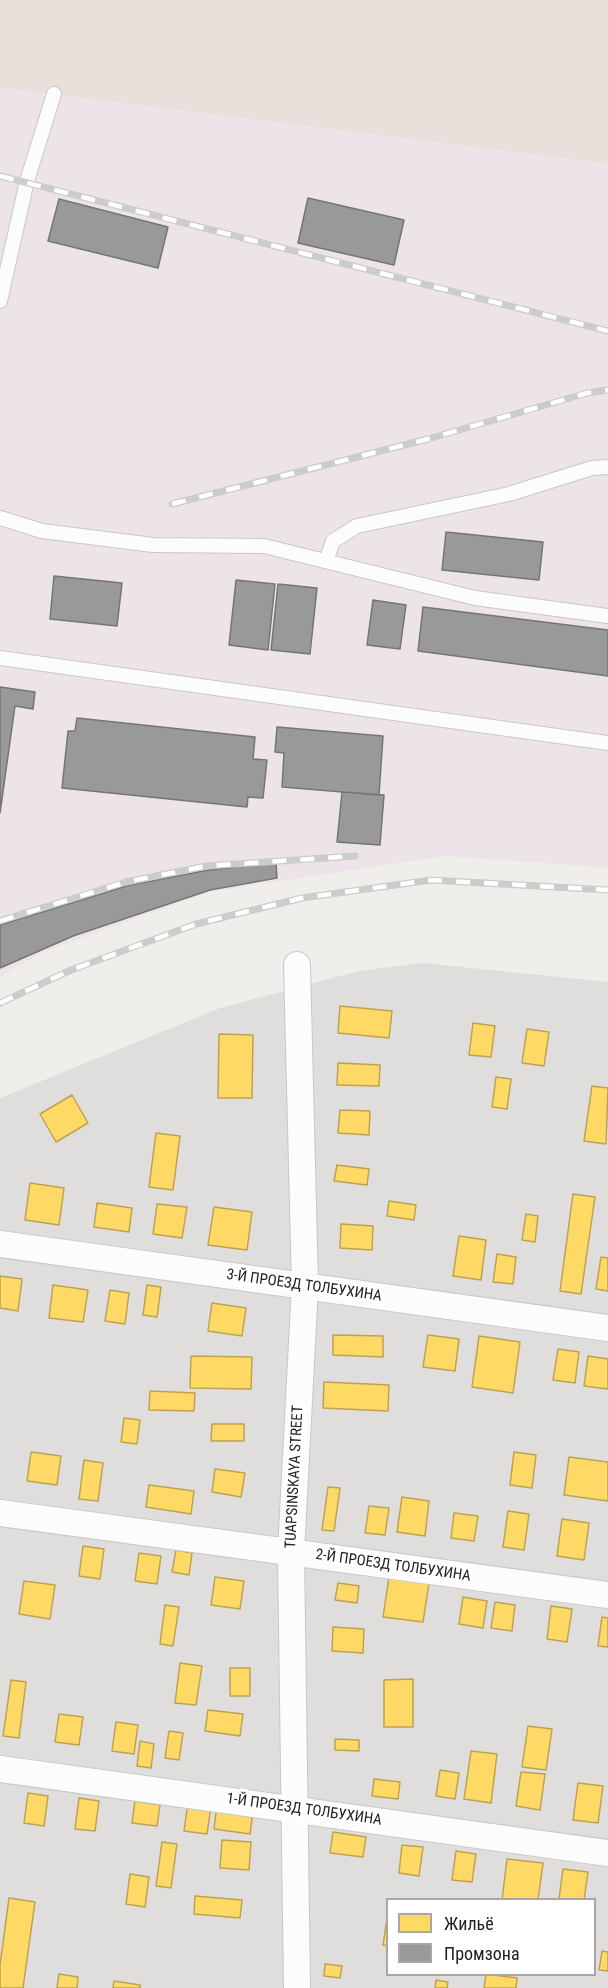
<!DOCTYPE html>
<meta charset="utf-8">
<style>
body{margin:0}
#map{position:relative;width:608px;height:1988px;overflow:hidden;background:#f0eeeb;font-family:"Roboto Condensed",sans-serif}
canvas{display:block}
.legend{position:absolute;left:386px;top:1898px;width:210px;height:78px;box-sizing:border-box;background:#fff;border:2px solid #a7a7a7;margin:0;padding:8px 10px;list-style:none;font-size:18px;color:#222}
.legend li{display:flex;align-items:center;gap:12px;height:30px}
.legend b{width:30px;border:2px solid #a7a7a7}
</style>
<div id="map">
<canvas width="608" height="1988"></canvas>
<ul class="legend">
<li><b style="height:16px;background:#ffd966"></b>Жильё</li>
<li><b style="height:16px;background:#999"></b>Промзона</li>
</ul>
</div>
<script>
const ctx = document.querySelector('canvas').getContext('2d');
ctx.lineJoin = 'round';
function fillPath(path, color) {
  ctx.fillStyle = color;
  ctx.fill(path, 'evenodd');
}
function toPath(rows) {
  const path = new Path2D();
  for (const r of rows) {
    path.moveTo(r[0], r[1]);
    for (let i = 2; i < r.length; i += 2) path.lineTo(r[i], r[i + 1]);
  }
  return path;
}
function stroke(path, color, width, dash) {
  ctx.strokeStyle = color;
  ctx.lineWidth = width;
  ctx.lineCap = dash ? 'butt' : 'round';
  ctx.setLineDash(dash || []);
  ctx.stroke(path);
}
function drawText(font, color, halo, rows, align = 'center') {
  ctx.font = font + ' "Roboto Condensed",sans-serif';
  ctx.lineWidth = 6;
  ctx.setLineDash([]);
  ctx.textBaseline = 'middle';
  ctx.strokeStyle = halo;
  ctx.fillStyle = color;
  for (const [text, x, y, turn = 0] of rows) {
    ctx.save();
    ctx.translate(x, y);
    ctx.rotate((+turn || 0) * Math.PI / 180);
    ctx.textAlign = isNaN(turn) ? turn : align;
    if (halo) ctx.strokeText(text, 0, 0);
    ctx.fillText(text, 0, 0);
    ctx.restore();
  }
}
fillPath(toPath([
 [423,963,608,982,608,1988,0,1988,0,1098,220,1008,359,971],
 [388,1900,594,1900,594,1974,388,1974]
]), '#dfdedc');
fillPath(toPath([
 [0,88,608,164,608,868,446,856,209,892,43,952,0,977]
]), '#ede4e9');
fillPath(toPath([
 [0,0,608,0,608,164,0,88]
]), '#eae0db');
const homes = toPath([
 [340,1006,392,1011,389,1038,338,1033,340,1006],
 [473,1023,495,1026,491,1057,469,1055,473,1023],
 [527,1029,549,1032,544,1066,522,1063,527,1029],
 [219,1034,253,1035,252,1098,218,1098,219,1034],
 [338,1063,380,1065,379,1086,337,1085,338,1063],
 [496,1077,511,1079,507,1109,492,1107,496,1077],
 [592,1086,608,1088,606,1144,584,1141,592,1086],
 [72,1095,88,1123,56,1142,40,1114,72,1095],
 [340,1110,370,1111,369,1135,338,1133,340,1110],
 [156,1133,180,1136,173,1190,149,1187,156,1133],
 [337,1165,369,1169,367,1185,334,1181,337,1165],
 [30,1183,64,1188,59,1225,25,1220,30,1183],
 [573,1194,595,1197,581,1294,560,1291,573,1194],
 [389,1201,416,1205,414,1220,387,1216,389,1201],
 [97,1203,132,1208,129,1232,94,1227,97,1203],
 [157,1204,187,1207,182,1238,153,1234,157,1204],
 [214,1207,252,1212,247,1250,208,1245,214,1207],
 [526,1214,538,1216,535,1242,522,1240,526,1214],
 [341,1224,373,1226,372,1250,340,1248,341,1224],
 [459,1236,486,1240,481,1280,453,1276,459,1236],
 [497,1254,516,1257,513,1284,493,1282,497,1254],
 [601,1257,608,1258,608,1291,596,1289,601,1257],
 [0,1276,22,1279,18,1311,0,1308,0,1276],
 [53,1285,88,1290,83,1322,49,1318,53,1285],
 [147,1285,161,1287,157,1317,143,1315,147,1285],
 [110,1290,129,1293,125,1324,105,1321,110,1290],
 [212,1303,246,1308,242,1336,208,1331,212,1303],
 [333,1335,383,1336,383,1357,333,1355,333,1335],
 [428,1335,459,1339,455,1371,423,1367,428,1335],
 [479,1336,520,1342,513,1393,472,1387,479,1336],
 [558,1349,579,1352,575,1383,553,1380,558,1349],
 [191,1356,252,1357,251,1389,190,1388,191,1356],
 [588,1356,608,1359,608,1389,584,1386,588,1356],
 [324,1382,389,1385,388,1411,323,1408,324,1382],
 [150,1391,195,1393,194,1411,149,1410,150,1391],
 [124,1418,140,1420,137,1444,121,1442,124,1418],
 [212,1424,244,1424,244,1441,211,1441,212,1424],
 [31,1452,61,1456,57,1485,27,1481,31,1452],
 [514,1452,536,1455,532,1488,510,1485,514,1452],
 [569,1457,608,1462,608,1501,564,1495,569,1457],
 [84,1460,103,1463,98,1501,79,1499,84,1460],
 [215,1469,245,1473,241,1497,212,1492,215,1469],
 [149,1485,194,1491,191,1514,146,1507,149,1485],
 [328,1487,340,1488,334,1531,322,1530,328,1487],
 [402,1497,429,1501,425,1536,397,1532,402,1497],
 [369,1506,389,1508,385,1535,365,1533,369,1506],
 [508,1511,529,1514,524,1550,503,1547,508,1511],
 [454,1513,478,1516,474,1541,451,1538,454,1513],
 [562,1519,589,1523,584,1560,557,1556,562,1519],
 [83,1546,104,1549,100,1579,79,1576,83,1546],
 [176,1550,192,1553,189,1575,172,1572,176,1550],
 [139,1553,161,1556,157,1584,135,1581,139,1553],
 [215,1577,244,1581,240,1609,211,1605,215,1577],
 [389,1577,429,1583,423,1622,383,1617,389,1577],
 [24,1581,55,1585,50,1619,19,1614,24,1581],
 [338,1583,359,1586,357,1603,335,1600,338,1583],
 [463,1597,487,1601,483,1628,459,1624,463,1597],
 [495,1602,515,1605,512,1631,491,1628,495,1602],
 [165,1605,179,1607,173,1646,160,1644,165,1605],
 [551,1606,572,1609,567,1642,547,1639,551,1606],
 [602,1617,608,1618,608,1647,598,1646,602,1617],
 [333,1627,364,1629,363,1653,332,1651,333,1627],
 [180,1663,202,1666,196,1705,175,1703,180,1663],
 [230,1668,250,1668,250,1696,230,1696,230,1668],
 [413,1679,413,1727,384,1727,384,1680,413,1679],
 [11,1680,26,1682,19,1738,3,1736,11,1680],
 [208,1710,243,1714,240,1736,205,1731,208,1710],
 [59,1714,83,1717,79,1745,55,1742,59,1714],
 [116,1722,138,1725,134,1754,112,1751,116,1722],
 [528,1726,552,1729,546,1770,522,1767,528,1726],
 [169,1731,183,1733,179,1760,165,1758,169,1731],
 [335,1739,359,1740,359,1751,335,1750,335,1739],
 [140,1741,154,1744,151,1768,137,1766,140,1741],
 [471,1751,497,1754,491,1803,464,1799,471,1751],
 [440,1770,459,1773,455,1799,436,1796,440,1770],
 [521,1772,545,1774,540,1810,516,1806,521,1772],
 [374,1779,400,1782,398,1799,372,1796,374,1779],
 [578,1783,603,1786,598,1823,573,1820,578,1783],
 [28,1793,48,1796,44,1826,24,1823,28,1793],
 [79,1798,99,1801,95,1831,75,1829,79,1798],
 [135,1801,160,1805,157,1826,132,1823,135,1801],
 [188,1803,211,1806,207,1834,184,1831,188,1803],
 [217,1806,253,1811,250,1834,214,1829,217,1806],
 [333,1832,366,1837,363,1857,330,1853,333,1832],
 [222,1840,251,1842,249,1870,220,1868,222,1840],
 [162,1842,177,1844,171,1888,156,1886,162,1842],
 [402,1845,423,1847,419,1876,399,1873,402,1845],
 [456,1851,476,1854,472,1882,452,1880,456,1851],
 [507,1859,543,1863,538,1900,502,1900,507,1859],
 [563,1869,588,1872,584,1900,559,1899,563,1869],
 [130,1874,149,1877,145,1907,126,1904,130,1874],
 [195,1896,242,1900,240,1918,194,1914,195,1896],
 [9,1898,35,1902,23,1988,0,1988,0,1965,9,1898],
 [388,1912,388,1946,383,1945,388,1912],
 [602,1951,608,1952,608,1971,599,1970,602,1951],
 [325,1964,342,1966,340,1978,324,1976,325,1964],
 [59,1974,78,1977,77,1988,57,1988,59,1974],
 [486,1974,517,1978,516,1988,484,1988,486,1974],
 [436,1980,448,1982,447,1988,435,1988,436,1980],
 [114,1981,140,1985,140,1988,113,1988,114,1981]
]);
fillPath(homes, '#ffd966');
stroke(homes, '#bda252', 1.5);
const industry = toPath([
 [308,198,404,220,394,265,298,243,308,198],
 [59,199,168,227,158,268,48,241,59,199],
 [446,532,543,542,539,580,442,570,446,532],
 [54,576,122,583,117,626,50,619,54,576],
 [236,580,275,584,268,650,229,645,236,580],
 [278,584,317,588,310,654,271,650,278,584],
 [373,600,406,605,400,649,367,645,373,600],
 [423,607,608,630,608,676,418,651,423,607],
 [0,687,35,692,33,709,15,706,0,813,0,687],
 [77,718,255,737,253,759,267,760,263,798,248,797,247,807,62,788,68,731,75,731,77,718],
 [277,727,383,736,379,795,282,787,284,753,275,752,277,727],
 [342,792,384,795,380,845,337,842,342,792],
 [276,863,277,878,210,890,73,936,0,968,0,925,130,885,209,870,276,863]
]);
fillPath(industry, '#999');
stroke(industry, '#757575', 1.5);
const service = toPath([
 [0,301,27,181,54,94],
 [0,518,42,531,153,545,264,546,475,598,608,616],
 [326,561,333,541,357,526,509,494,592,468,608,467],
 [0,658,608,743]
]);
const minor = toPath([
 [0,1244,608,1328],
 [0,1513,608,1595],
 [0,1769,608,1853],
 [297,1988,291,1552,305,1286,297,965]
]);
stroke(service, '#c9c8c7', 16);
stroke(minor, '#c9c8c7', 28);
stroke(service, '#fdfcfc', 14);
stroke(minor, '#fdfcfc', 26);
const rail = toPath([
 [0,176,608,331],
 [172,504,428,439,587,393,608,390],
 [0,921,126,882,206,866,355,856],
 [0,1003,71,970,196,924,302,898,431,880,608,890]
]);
stroke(rail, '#ccc', 7);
stroke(rail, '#fff', 4.5, [14]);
drawText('15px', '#222', '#fff', [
 ["3-Й ПРОЕЗД ТОЛБУХИНА",304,1286,8],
 ["TUAPSINSKAYA STREET",295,1477,-87],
 ["2-Й ПРОЕЗД ТОЛБУХИНА",393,1566,8],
 ["1-Й ПРОЕЗД ТОЛБУХИНА",304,1810,8]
]);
</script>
